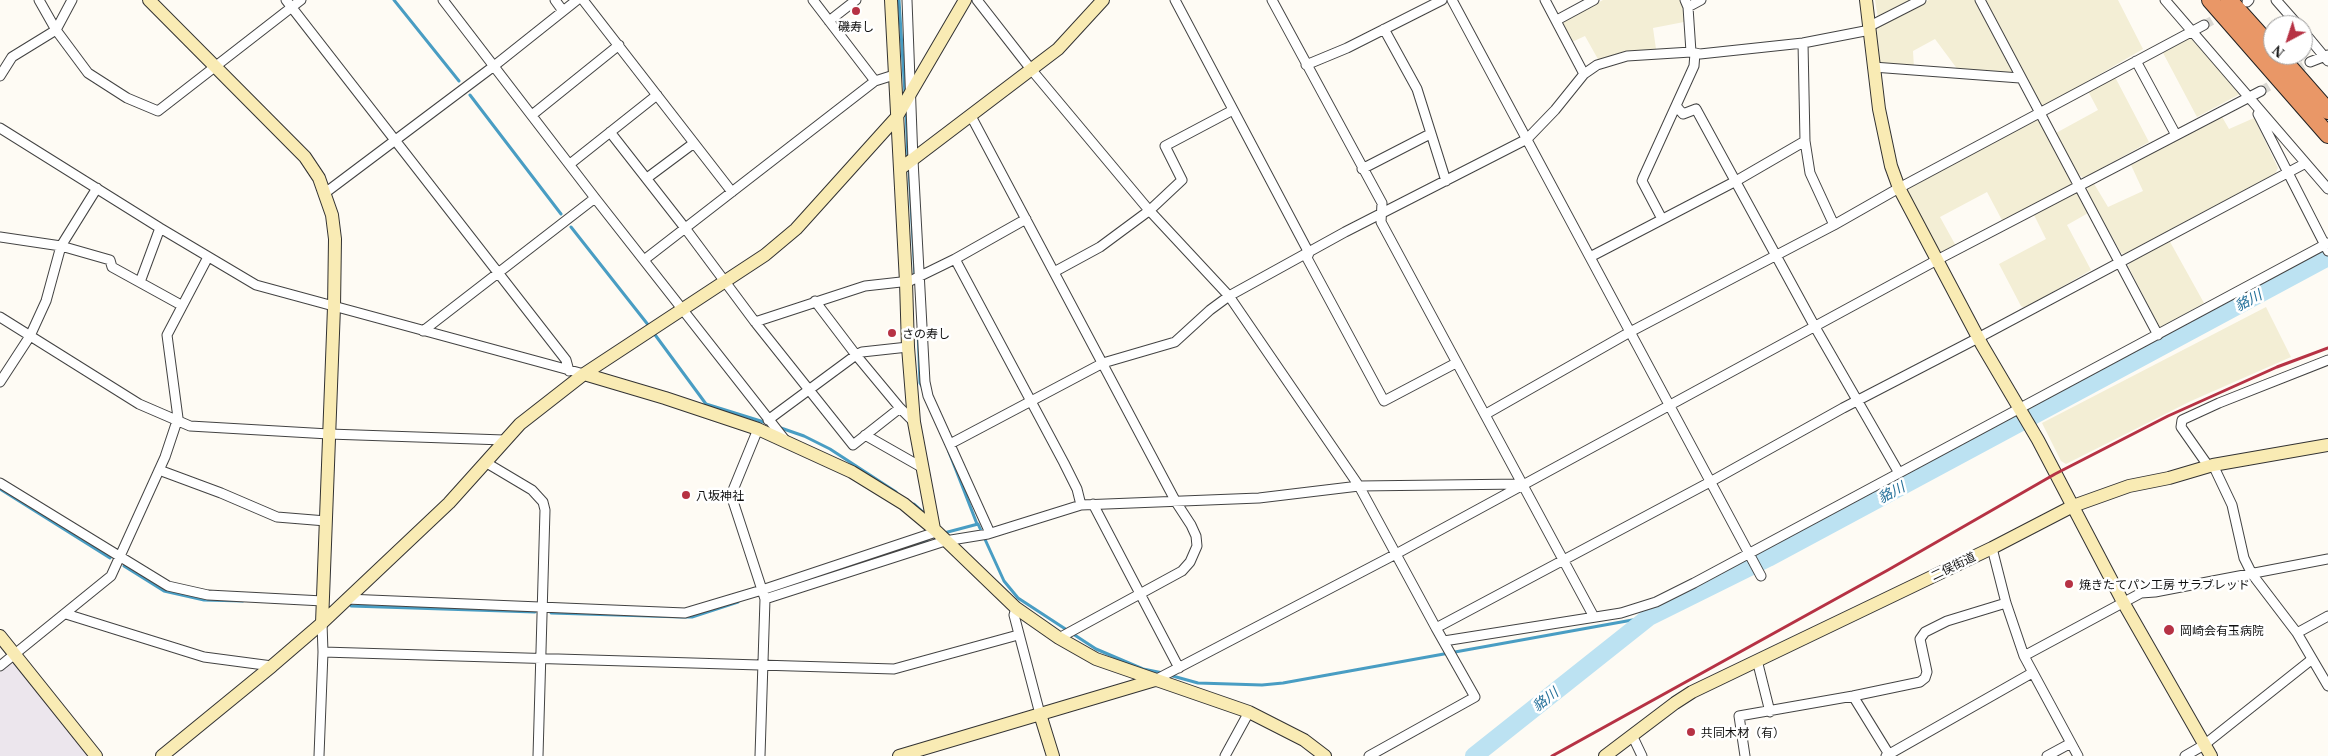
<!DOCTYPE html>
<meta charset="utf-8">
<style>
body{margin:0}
#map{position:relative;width:2328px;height:756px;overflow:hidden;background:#fefbf4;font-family:Georgia,serif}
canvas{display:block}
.north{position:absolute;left:2263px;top:15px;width:50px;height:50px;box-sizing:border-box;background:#fff;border:1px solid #9f9f9f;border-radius:50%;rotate:220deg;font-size:14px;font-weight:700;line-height:20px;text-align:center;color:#101010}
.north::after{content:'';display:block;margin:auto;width:18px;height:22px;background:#b63244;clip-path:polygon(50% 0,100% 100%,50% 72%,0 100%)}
</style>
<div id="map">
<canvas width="2328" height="756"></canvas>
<div class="north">N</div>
</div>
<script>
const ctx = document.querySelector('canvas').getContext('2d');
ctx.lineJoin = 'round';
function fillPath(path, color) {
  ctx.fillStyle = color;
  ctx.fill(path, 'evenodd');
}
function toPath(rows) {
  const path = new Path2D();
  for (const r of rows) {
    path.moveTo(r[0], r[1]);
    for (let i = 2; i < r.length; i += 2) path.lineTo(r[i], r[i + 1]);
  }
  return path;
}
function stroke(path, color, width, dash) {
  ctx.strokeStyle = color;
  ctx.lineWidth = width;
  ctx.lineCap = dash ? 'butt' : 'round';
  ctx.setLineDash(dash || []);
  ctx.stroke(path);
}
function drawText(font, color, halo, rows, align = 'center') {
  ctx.font = font + ' Georgia,"Noto Sans JP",serif';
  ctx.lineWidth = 5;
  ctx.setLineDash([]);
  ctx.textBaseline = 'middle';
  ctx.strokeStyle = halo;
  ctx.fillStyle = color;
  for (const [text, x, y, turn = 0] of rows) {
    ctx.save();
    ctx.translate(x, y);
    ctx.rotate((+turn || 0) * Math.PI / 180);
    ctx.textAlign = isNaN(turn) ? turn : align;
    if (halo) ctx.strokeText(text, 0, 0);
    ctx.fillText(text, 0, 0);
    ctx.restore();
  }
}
fillPath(toPath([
 [11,663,15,664,89,756,0,756,0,672]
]), '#ece6ed');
fillPath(toPath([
 [1603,0,1682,0,1684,22,1653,28,1656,49,1620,53,1599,61,1585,36,1572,42,1563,25,1564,20],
 [1875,0,1912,0,1878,18],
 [1929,0,1978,0,2016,73,1958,70,1935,39,1913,51,1914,68,1881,65,1878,62,1876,28],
 [1986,0,2118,0,2143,49,2042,108,2038,106],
 [2190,37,2240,94,2197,117,2162,51],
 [2115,77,2149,142,2084,178,2077,174,2056,133,2098,110,2088,91],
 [2221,115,2229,129,2254,118,2278,168,2275,174,2124,254,2121,253,2087,192,2088,185,2093,182,2108,207,2143,191,2131,165],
 [2037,118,2040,120,2073,181,2072,185,2003,222,1987,192,1940,217,1956,246,1940,255,1907,193,1907,187],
 [2077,192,2090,212,2067,225,2091,270,2025,308,2021,306,1999,264,2046,239,2034,215],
 [2169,240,2204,303,2160,328,2128,266,2132,260],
 [2266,307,2291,357,2191,401,2066,464,2061,461,2042,423]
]), '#f3eed5');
stroke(toPath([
 [394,0,459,81],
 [899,0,905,94],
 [470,95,561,214],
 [906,110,908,159],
 [909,168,915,276],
 [571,227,649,326],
 [918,330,920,383,923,388],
 [653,332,706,404,767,423],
 [778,427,804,436,830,449,896,492],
 [949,452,977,524],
 [0,489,110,558],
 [914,504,923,512],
 [944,533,978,524,1004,581,1018,598,1096,649,1143,669,1163,673],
 [124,566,164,591,204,600,243,601],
 [836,570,927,540],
 [351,606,535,612],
 [551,613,682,617,692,617,738,602],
 [1169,675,1198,683,1262,685,1283,683,1649,617]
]), '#499dc3', 3);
stroke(toPath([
 [1474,756,1649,617,1768,558,2328,257]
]), '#bce2f2', 18);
stroke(toPath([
 [2204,25,2224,14],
 [2261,91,2310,62]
]), '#dad8d2', 9, [9, 4.5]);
const street = toPath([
 [39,0,56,30,88,73,127,98,158,111,301,0],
 [286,0,566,360,569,371],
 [443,0,595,198,785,440],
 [555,0,563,11],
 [583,0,732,192],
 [813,0,875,81],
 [907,0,913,160,925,382,928,396,990,533],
 [977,0,1030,68,1148,209,1229,296,1359,486,1436,628],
 [1175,0,1309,253,1307,258,1384,401,1456,363],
 [1272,0,1382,203,1381,222,1594,617],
 [1452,0,1761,576],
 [1545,0,1584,74],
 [1685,0,1688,7,1691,52],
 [1980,0,2158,335],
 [2165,0,2328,189],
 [2276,0,2298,25],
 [2247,2,2249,0],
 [1688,7,1701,0],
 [1557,20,1594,0],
 [829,21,856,0],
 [1870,26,1921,0],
 [1384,29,1417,89,1446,181],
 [2303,31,2328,61],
 [1803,43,1805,141,1810,173,1834,225],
 [2136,61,2176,135],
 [2310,62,2328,55],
 [1306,65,1347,48,1442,0],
 [1873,67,2020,78],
 [0,76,12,57,56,30,72,0],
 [1677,107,1683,114,1696,109,1815,327,1899,473],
 [2258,114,2328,251],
 [532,115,619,45],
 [971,116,1176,502,1191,525,1196,536,1197,546,1190,562,1182,571,1059,638],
 [0,128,160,228,256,285,584,374],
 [610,132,685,228,755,322,853,445,900,408],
 [570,164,657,95],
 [1362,169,1430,134],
 [647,178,694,143],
 [325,193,494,66,577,0],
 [1026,219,955,259,1064,463,1077,489,1081,505],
 [1662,219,1642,181,1643,178,1694,66,1695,53],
 [0,237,61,246,110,260,112,267,181,305],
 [1590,257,1736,181,1805,141],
 [644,260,875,81,894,75],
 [1054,272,1100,247,1150,210,1182,180,1165,146,1233,110],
 [140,282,160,228],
 [815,301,856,355,900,408,914,422],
 [0,317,139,404,190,426,329,434,504,440],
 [755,322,865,286,910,281,955,259],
 [423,331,595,198],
 [0,382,30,336,46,301,61,246,97,188],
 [1486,414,1630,332,1834,225,1899,188,2204,25],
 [768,420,856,355,862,352,908,347],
 [758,429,731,495,765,599,760,756],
 [865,435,923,468],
 [950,444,1103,363,1175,342,1210,310,1229,296,1345,232,1527,139,1555,110,1584,74,1597,65,1627,56,1691,52,1700,54,1803,43,1870,30],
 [485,462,532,490,543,502,545,510,538,756],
 [2213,465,2232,505,2244,558,2252,574,2297,633,2328,686],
 [2209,467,2181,427,2182,420,2219,403,2328,360],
 [159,470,221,493,277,517,326,521],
 [0,483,168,586,208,595,323,601],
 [1093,504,1179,668],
 [1992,548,2006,603,2024,656,2078,756],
 [346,599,685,613,762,590,936,532],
 [765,599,945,541,988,534,1081,505,1259,498,1359,486,1522,484],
 [1016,608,1014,615,1040,714],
 [66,614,204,657,272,666],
 [2297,633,2328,616],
 [1444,641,1621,613,1656,602,1694,583,2328,243],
 [323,652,894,669,1018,635],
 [2024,656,2141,593,2155,592,2328,559],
 [1757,660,1770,712],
 [0,666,111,576,165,457,178,418,167,335,208,257],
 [1155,680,1396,554,1937,260,2261,91],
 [1853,696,1890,756],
 [1632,735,1642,756],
 [319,756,323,652,322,623],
 [1225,756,1249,712],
 [1369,756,1475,697,1436,628,1710,482,1843,408,1978,338,2304,164],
 [1745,756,1739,716,1853,696,1920,682,1925,678,1927,672,1920,639,1925,632,1947,621,2006,603],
 [1886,756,2032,673],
 [2047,756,2071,743],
 [2185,756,2204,745,2311,660]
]);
const secondary = toPath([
 [149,0,305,157,319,178,332,215,335,239,334,307,322,623],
 [891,0,906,282,908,347,914,422,934,529],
 [1866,0,1879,109,1891,166,1899,188,1982,345,2038,440,2123,602,2211,756],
 [900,169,1058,49,1103,0],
 [584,374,665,398,758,429,852,472,904,504,934,529,1016,608,1059,638,1096,659,1249,712,1304,740,1325,756],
 [0,636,96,756],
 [1040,714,1053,756],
 [162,756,272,666,322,623,449,503,520,424,584,374,765,255,796,229,896,118,965,0],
 [899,756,1155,680],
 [1605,756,1675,703,1692,692,1992,548,2073,506,2129,486,2169,478,2213,465,2328,445]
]);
const highway = toPath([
 [2210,0,2328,135],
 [2229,0,2273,49],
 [2279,55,2328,111]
]);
stroke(street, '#434343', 11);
stroke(secondary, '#323232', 14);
stroke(highway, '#212121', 18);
stroke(street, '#fff', 9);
stroke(secondary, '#f9ebb4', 12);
stroke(highway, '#e99767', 16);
stroke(toPath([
 [1552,756,1888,570,2055,474,2168,416,2277,367,2328,348]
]), '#b63244', 3);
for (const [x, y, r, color] of [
 [856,11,5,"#b63244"],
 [892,333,5,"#b63244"],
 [686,495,5,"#b63244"],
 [2069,584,5,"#b63244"],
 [2169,630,6,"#b63244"],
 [1691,732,5,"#b63244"]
]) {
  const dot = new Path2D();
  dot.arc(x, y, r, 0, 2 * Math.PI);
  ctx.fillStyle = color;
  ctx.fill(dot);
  stroke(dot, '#fff', 2);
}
drawText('12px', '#101010', '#fff', [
 ["磯寿し",856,26,"center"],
 ["さの寿し",902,333],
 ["八坂神社",696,495],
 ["焼きたてパン工房 サラブレッド",2079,584],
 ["岡崎会有玉病院",2180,630],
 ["共同木材（有）",1701,732]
], 'left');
drawText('12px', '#101010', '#fff', [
 ["二俣街道",1953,566,-26]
]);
drawText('italic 14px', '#226f99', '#fff', [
 ["貉川",2248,300,-28],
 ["貉川",1891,492,-28],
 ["貉川",1545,699,-38]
]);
</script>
